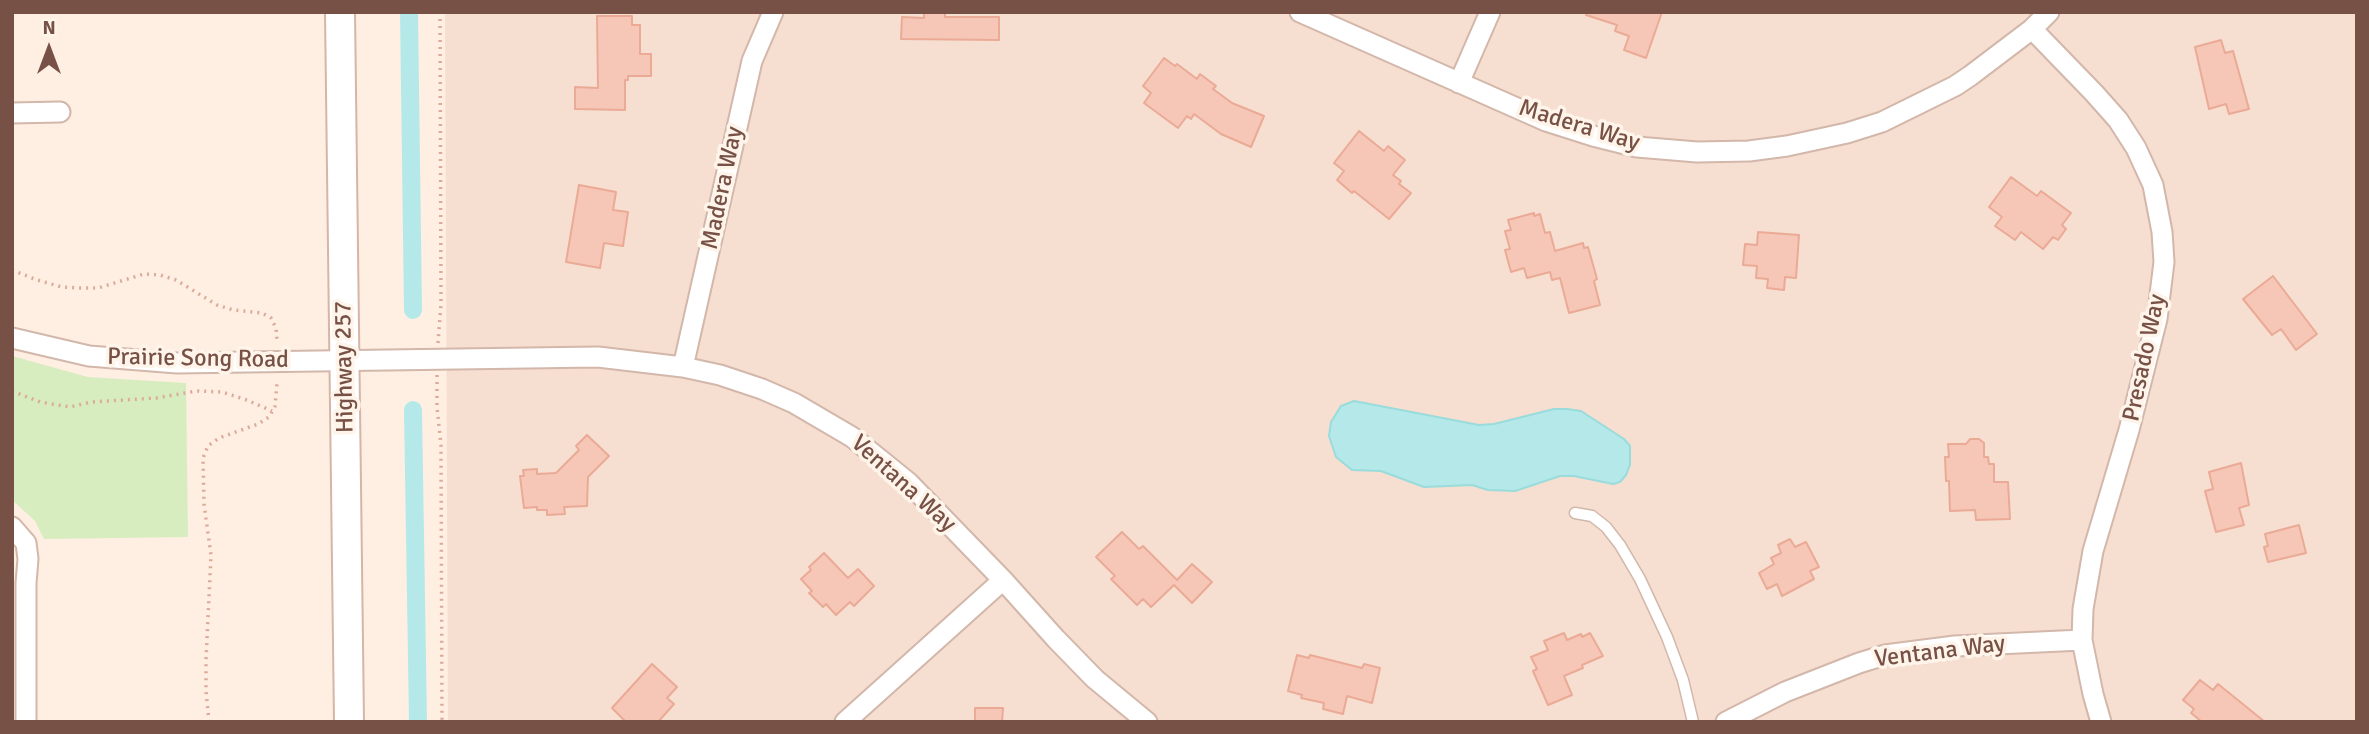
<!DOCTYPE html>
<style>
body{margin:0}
#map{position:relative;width:2369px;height:734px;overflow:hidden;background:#feefe2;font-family:Signika,sans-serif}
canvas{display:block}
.frame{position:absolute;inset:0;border:14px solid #785146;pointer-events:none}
.north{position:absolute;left:14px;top:14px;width:70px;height:70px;-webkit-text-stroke:5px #fff4ea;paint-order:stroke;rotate:0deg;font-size:19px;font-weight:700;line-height:28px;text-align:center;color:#785146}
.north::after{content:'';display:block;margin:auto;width:24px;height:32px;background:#785146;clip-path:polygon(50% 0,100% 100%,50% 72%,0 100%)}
</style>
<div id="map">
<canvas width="2369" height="734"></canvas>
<div class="frame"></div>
<div class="north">N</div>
</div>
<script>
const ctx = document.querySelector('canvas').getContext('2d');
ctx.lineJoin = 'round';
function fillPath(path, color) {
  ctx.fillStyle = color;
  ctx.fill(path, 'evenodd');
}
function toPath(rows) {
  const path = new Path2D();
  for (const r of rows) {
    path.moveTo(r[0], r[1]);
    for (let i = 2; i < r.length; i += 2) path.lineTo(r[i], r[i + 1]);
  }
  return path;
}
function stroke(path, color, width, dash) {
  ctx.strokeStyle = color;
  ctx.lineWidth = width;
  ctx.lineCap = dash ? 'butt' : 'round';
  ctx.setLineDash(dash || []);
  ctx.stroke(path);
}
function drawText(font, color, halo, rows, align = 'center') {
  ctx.font = font + ' Signika,sans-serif';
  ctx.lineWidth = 7;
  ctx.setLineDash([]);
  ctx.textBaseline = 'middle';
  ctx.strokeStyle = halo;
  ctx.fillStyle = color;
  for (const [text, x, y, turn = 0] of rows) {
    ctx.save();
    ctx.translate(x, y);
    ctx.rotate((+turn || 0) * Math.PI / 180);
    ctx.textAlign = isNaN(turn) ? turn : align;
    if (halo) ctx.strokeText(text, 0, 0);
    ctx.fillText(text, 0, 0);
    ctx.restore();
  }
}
fillPath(toPath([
 [445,12,2357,12,2357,722,448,722]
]), '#f6dfd0');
fillPath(toPath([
 [12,356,88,377,186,383,188,537,44,539,35,521,12,500]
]), '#d8edbf');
const water = toPath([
 [1354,401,1479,425,1494,424,1554,409,1567,409,1581,411,1624,439,1630,446,1630,465,1626,475,1620,482,1613,484,1574,476,1560,476,1515,491,1488,490,1472,485,1424,487,1381,471,1352,470,1336,457,1329,436,1331,422,1341,406,1354,401]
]);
fillPath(water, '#b5e9e9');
stroke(water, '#9adbdc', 2);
stroke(toPath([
 [409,12,413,310],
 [413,410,418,722]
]), '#b5e9e9', 18);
const building = toPath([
 [924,12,945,12,945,17,999,17,999,40,901,39,902,17,924,18,924,12],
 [1587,12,1662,12,1646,58,1624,50,1629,36,1615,31,1617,25,1586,15,1587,12],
 [597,16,632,16,632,25,640,25,640,54,651,54,651,76,628,76,628,80,625,80,625,110,575,109,575,87,598,88,597,16],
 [2221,40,2225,53,2233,51,2249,109,2229,114,2226,104,2209,109,2195,47,2221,40],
 [1164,58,1175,66,1177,64,1197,79,1200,74,1216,86,1213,89,1232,103,1264,116,1251,147,1221,134,1194,114,1191,119,1187,116,1178,128,1144,103,1151,93,1143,86,1164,58],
 [1359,131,1384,151,1388,146,1405,160,1393,175,1401,181,1399,184,1411,193,1389,219,1354,191,1352,193,1337,180,1344,171,1334,163,1359,131],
 [2011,177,2037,196,2041,191,2071,213,2062,225,2066,229,2058,240,2053,237,2043,249,2021,232,2015,240,1995,226,2002,217,1989,207,2011,177],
 [579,185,616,192,613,210,628,212,623,246,604,243,600,268,566,262,579,185],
 [1534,213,1534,216,1540,214,1545,233,1550,232,1555,251,1583,243,1584,248,1588,247,1597,279,1594,281,1600,305,1569,313,1560,278,1552,280,1550,272,1527,278,1524,268,1511,272,1505,250,1510,249,1505,231,1511,230,1508,220,1534,213],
 [1758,232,1799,235,1796,278,1785,277,1784,290,1767,288,1768,279,1756,278,1757,266,1743,265,1745,244,1757,245,1758,232],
 [2273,276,2317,334,2296,350,2281,329,2272,335,2243,299,2273,276],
 [587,435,609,456,588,477,587,506,564,507,565,514,547,515,547,510,537,510,537,507,524,508,520,476,524,476,523,470,537,469,537,474,556,473,579,450,576,446,587,435],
 [1970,439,1979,439,1984,443,1984,457,1988,457,1989,464,1994,464,1994,482,2008,482,2010,519,1976,520,1975,510,1950,511,1949,481,1946,481,1945,457,1949,457,1948,444,1966,444,1970,439],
 [2241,463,2249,505,2239,508,2244,525,2216,532,2205,491,2213,489,2209,472,2241,463],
 [2299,525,2306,553,2268,562,2264,547,2268,546,2265,534,2299,525],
 [1122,532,1139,549,1143,546,1177,580,1192,564,1212,582,1192,603,1174,585,1151,607,1143,599,1137,605,1111,579,1115,576,1096,557,1122,532],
 [1790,539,1795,547,1806,542,1819,567,1810,571,1814,579,1782,596,1777,584,1767,589,1759,573,1774,564,1771,558,1781,553,1778,545,1790,539],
 [824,553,848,578,858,569,874,586,854,606,850,602,836,615,826,604,823,607,809,593,812,591,801,579,811,570,809,567,824,553],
 [1564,633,1567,640,1581,634,1582,637,1590,633,1603,656,1582,665,1583,668,1564,676,1572,695,1548,705,1533,671,1537,669,1531,657,1548,650,1544,641,1564,633],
 [1297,655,1309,658,1310,655,1362,668,1364,664,1380,668,1372,703,1347,696,1343,714,1323,709,1324,703,1301,698,1302,695,1288,691,1297,655],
 [652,664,677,687,667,698,674,704,658,722,626,722,612,708,652,664],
 [2200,680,2213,690,2218,684,2265,722,2202,722,2191,713,2194,709,2183,700,2200,680],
 [975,708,1003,708,1002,722,975,722,975,708]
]);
fillPath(building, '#f6c7b7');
stroke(building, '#eaaa96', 2);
const service = toPath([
 [1575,513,1592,516,1606,527,1620,545,1640,579,1667,637,1683,680,1693,722]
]);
const minor = toPath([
 [1300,12,1546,121,1593,136,1637,147,1697,152,1749,151,1787,146,1847,133,1882,122,1955,86,1970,76,2032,29,2049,12],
 [2032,29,2094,93,2118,120,2136,148,2153,185,2162,232,2164,262,2157,319,2129,430,2093,551,2083,609,2082,640,2093,694,2101,722],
 [1459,83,1490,12],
 [12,113,60,112],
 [12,338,89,356,177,363,598,357,683,367,720,375,762,389,794,403,852,437,909,483,1003,580,1056,639,1095,679,1147,722],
 [683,367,752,61,773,12],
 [12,527,26,543,28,559,26,583,26,722],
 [845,722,1003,580],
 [1726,722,1785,692,1859,663,1885,655,1955,646,2082,640]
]);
const secondary = toPath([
 [340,12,349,722]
]);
stroke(service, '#d2b7aa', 13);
stroke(minor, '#d2b7aa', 23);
stroke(secondary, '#d6b5a7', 32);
stroke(toPath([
 [12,270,37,280,62,287,79,288,98,288,144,274,160,275,176,280,217,305,233,310,262,313,271,318,276,328,277,340],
 [438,343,441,304,440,12],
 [437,375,437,407,441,445,442,722],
 [12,391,40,402,70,407,91,402,156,398,197,391,222,392,247,400,272,411],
 [209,722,206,691,206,660,211,555,204,504,203,458,208,446,219,438,258,424,269,417,275,406,277,383]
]), '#dbaa9a', 3.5, [2, 5]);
stroke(service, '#fff', 10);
stroke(minor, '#fff', 19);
stroke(secondary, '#fff', 28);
drawText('24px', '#785146', '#fff4ea', [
 ["Madera Way",1579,126,17],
 ["Madera Way",723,188,-78],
 ["Presado Way",2145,358,-78],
 ["Prairie Song Road",198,359,1],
 ["Highway 257",345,367,-91],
 ["Ventana Way",903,484,42],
 ["Ventana Way",1940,652,-7]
]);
</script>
